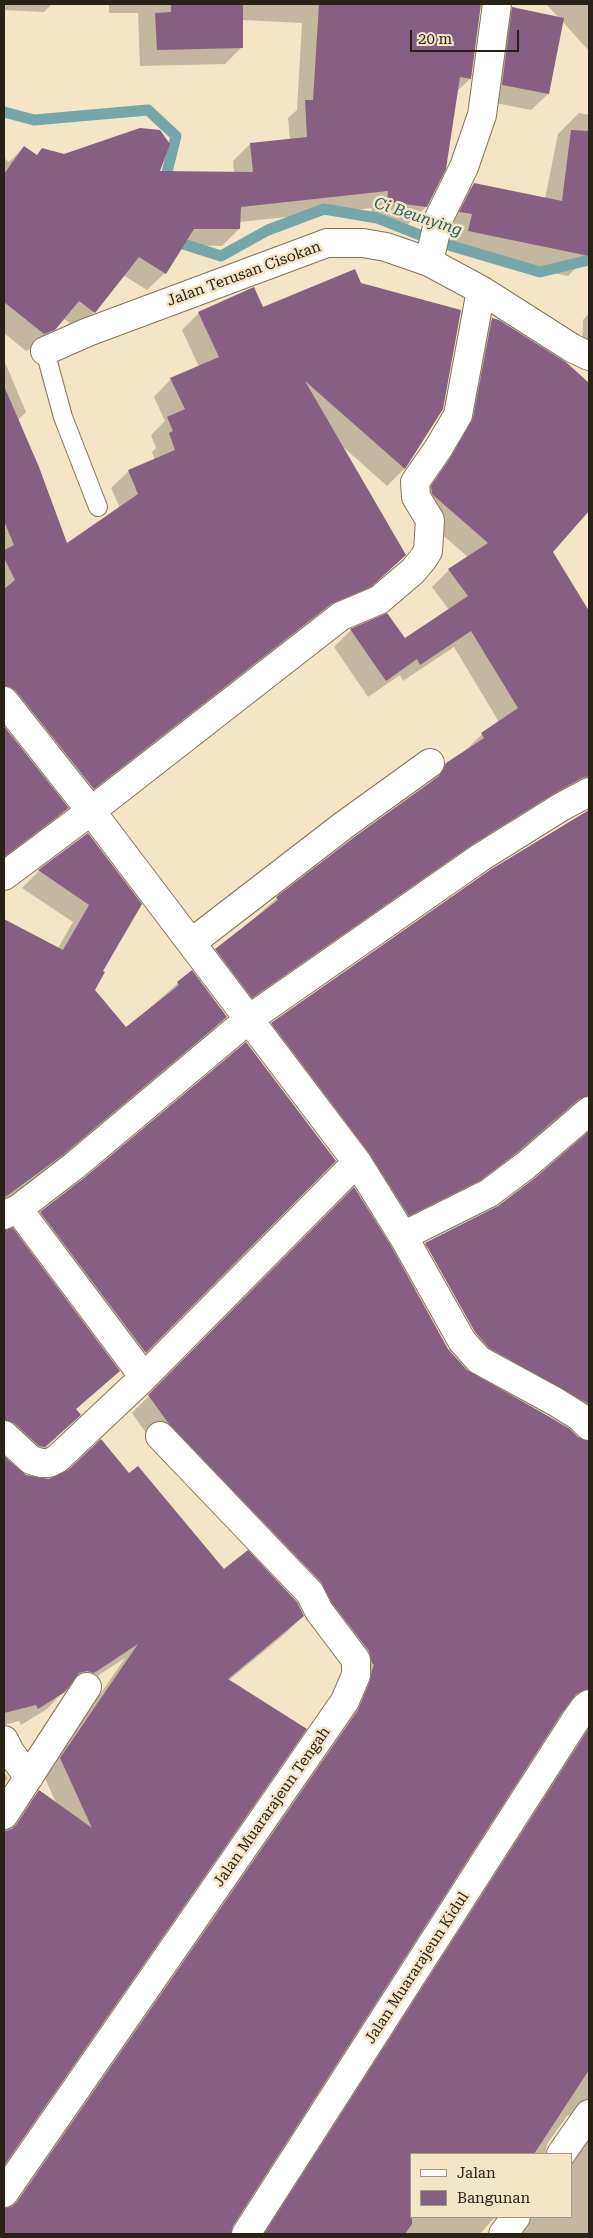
<!DOCTYPE html>
<style>
body{margin:0}
#map{position:relative;width:593px;height:2238px;overflow:hidden;background:#f5e5c7;font-family:"Roboto Serif",serif}
canvas{display:block}
.frame{position:absolute;inset:0;border:5px solid #282216;pointer-events:none}
.legend{position:absolute;left:410px;top:2153px;width:162px;height:65px;box-sizing:border-box;background:#f5e5c7;border:1px solid #a39780;margin:0;padding:6px 9px;list-style:none;font-size:15px;color:#282216}
.legend li{display:flex;align-items:center;gap:10px;height:25px}
.legend b{width:25px;border:1px solid #a39780}
.scale{position:absolute;left:410px;top:30px;width:109px;height:22px;box-sizing:border-box;border:2px solid #282216;border-top:0;padding-left:6px;font-size:15px;line-height:18px;white-space:nowrap;color:#282216;-webkit-text-stroke:4px #f5e5c7;paint-order:stroke}
</style>
<div id="map">
<canvas width="593" height="2238"></canvas>
<div class="frame"></div>
<ul class="legend">
<li><b style="height:6px;background:#fff"></b>Jalan</li>
<li><b style="height:14px;background:#865f83"></b>Bangunan</li>
</ul>
<div class="scale">20 m</div>
</div>
<script>
const ctx = document.querySelector('canvas').getContext('2d');
ctx.lineJoin = 'round';
function fillPath(path, color) {
  ctx.fillStyle = color;
  ctx.fill(path, 'evenodd');
}
function toPath(rows) {
  const path = new Path2D();
  for (const r of rows) {
    path.moveTo(r[0], r[1]);
    for (let i = 2; i < r.length; i += 2) path.lineTo(r[i], r[i + 1]);
  }
  return path;
}
function stroke(path, color, width, dash) {
  ctx.strokeStyle = color;
  ctx.lineWidth = width;
  ctx.lineCap = dash ? 'butt' : 'round';
  ctx.setLineDash(dash || []);
  ctx.stroke(path);
}
function drawText(font, color, halo, rows, align = 'center') {
  ctx.font = font + ' "Roboto Serif",serif';
  ctx.lineWidth = 5;
  ctx.setLineDash([]);
  ctx.textBaseline = 'middle';
  ctx.strokeStyle = halo;
  ctx.fillStyle = color;
  for (const [text, x, y, turn = 0] of rows) {
    ctx.save();
    ctx.translate(x, y);
    ctx.rotate((+turn || 0) * Math.PI / 180);
    ctx.textAlign = isNaN(turn) ? turn : align;
    if (halo) ctx.strokeText(text, 0, 0);
    ctx.fillText(text, 0, 0);
    ctx.restore();
  }
}
fillPath(toPath([
 [4,4,52,4,44,12,4,10],
 [109,4,480,4,470,79,456,92,426,207,408,224,370,219,372,208,239,222,239,229,222,246,182,245,165,273,147,290,123,275,94,312,77,329,63,318,36,346,26,351,4,333,4,158,9,162,24,147,36,156,158,172,234,173,233,161,250,144,290,140,288,118,297,110,302,23,242,20,242,47,225,64,140,66,138,13,109,13],
 [546,4,589,4,589,51,562,21,548,94,531,110,486,101,496,25,513,9,559,18],
 [579,113,589,115,588,255,568,276,449,251,453,233,440,232,454,205,474,184,545,199,558,134],
 [360,284,442,409,404,469,387,486,342,446,401,559,352,603,313,621,76,805,4,714,4,360,26,412,17,421,66,545,120,508,111,488,129,471,155,460,152,452,156,448,151,435,165,421,154,397,171,379,199,367,182,330,199,313,262,308],
 [589,313,589,355,582,355,583,320],
 [492,320,566,364,589,384,589,509,552,552,589,614,589,784,234,1014,199,967,277,898,427,786,447,764,465,751,482,734,499,722,454,647,403,681,400,675,368,697,334,647,351,630,404,640,449,610,432,587,449,570,468,557,415,511,475,337],
 [4,728,67,808,50,825,4,860],
 [589,811,589,2234,514,2234,501,2218,493,2219,480,2234,259,2234,571,1748,586,1729,588,1720,570,1705,564,1707,232,2225,229,2234,4,2234,4,2210,8,2209,341,1728,358,1683,304,1599,152,1441,132,1413,354,1189,447,1349,467,1371,584,1442,587,1442,583,1432,472,1365,408,1261,425,1244,497,1208,535,1179,587,1134,588,1126,568,1112,561,1116,496,1171,462,1197,391,1232,255,1041,272,1024],
 [426,1248,429,1248,479,1337,477,1338],
 [572,2115,572,2217,412,2217,412,2154,545,2154,547,2144,567,2116],
 [88,835,101,971,94,990,126,1029,178,983,226,1017,209,1034,46,1171,4,1203,4,923,5,921,58,948,73,922,22,888,39,871],
 [335,1161,128,1369,24,1229,41,1213,85,1179],
 [12,1230,118,1371,75,1410,79,1415,30,1463,4,1446,4,1231],
 [4,1458,20,1473,36,1479,129,1475,223,1571,303,1616,286,1633,228,1681,305,1729,4,2164,4,1832,7,1831,22,1809,39,1792,57,1805,44,1776,125,1658,76,1690,66,1689,47,1709,21,1725,19,1721,4,1725],
 [4,1772,8,1778,4,1784]
]), '#0003');
stroke(toPath([
 [4,112,34,120,148,110,176,136,164,184],
 [177,233,180,243,221,256,268,230,324,209,377,218,435,241,540,272,589,260]
]), '#75a6a9', 11);
fillPath(toPath([
 [171,4,243,4,243,48,157,50,155,13,171,12],
 [319,4,481,4,471,79,460,77,446,169,427,207,387,202,388,191,241,207,240,229,194,229,166,274,139,257,95,313,79,301,55,330,44,334,4,302,4,174,24,146,37,155,42,148,64,154,140,128,160,130,170,144,160,171,253,172,250,143,307,137,305,100,313,100],
 [512,7,564,18,549,94,502,85],
 [571,130,589,131,589,256,468,231,472,214,459,212,474,183,562,201],
 [355,269,361,283,461,310,443,409,405,469,305,381,406,555,371,587,331,604,94,789,16,691,10,687,4,686,4,589,15,580,4,558,4,550,14,545,4,521,4,386,39,467,67,543,138,494,128,470,175,450,169,433,173,431,167,417,185,409,170,378,219,357,198,312,254,287,263,307],
 [492,318,499,320,567,363,589,383,589,511,553,552,589,611,589,776,582,778,553,794,473,844,252,998,215,949,278,900,276,897,353,838,439,776,446,763,484,738,481,733,518,708,471,631,420,665,417,659,386,681,350,629,387,613,405,638,468,596,448,569,488,543,432,494,431,486,451,457,473,418],
 [4,726,69,808,4,857],
 [589,810,589,1096,579,1099,515,1154,481,1180,409,1216,369,1153,271,1023,490,870],
 [88,833,142,904,103,971,105,972,95,990,126,1027,179,985,177,982,192,970,227,1017,64,1154,4,1198,4,919,63,950,89,905,38,870],
 [246,1042,336,1161,146,1353,40,1212,84,1178],
 [589,1131,589,1404,489,1348,475,1332,425,1243,498,1206,535,1178],
 [354,1187,390,1244,448,1349,467,1370,548,1416,570,1429,578,1437,589,1441,589,1689,576,1694,562,1713,233,2226,231,2234,4,2234,4,2208,11,2207,17,2202,358,1710,370,1681,372,1670,374,1665,372,1663,369,1651,332,1603,321,1582,169,1424,148,1395],
 [13,1228,120,1371,76,1409,81,1415,45,1447,39,1446,14,1423,4,1420,4,1230],
 [101,1439,129,1473,138,1466,224,1569,248,1550,297,1602,304,1616,228,1679,307,1729,4,2166,4,1831,12,1829,17,1824,39,1790,92,1828,60,1758,138,1644,94,1673,87,1671,79,1673,65,1692,38,1709,36,1705,4,1713,4,1456,26,1475,49,1479,68,1470],
 [589,1728,589,2070,534,2154,412,2154,412,2224,405,2234,264,2234]
]), '#865f83');
const service = toPath([
 [45,351,63,417,98,507]
]);
const minor = toPath([
 [429,262,439,218,464,167,482,115,497,4],
 [45,351,88,332,327,243,363,243,386,247,429,262,481,290,572,348,589,356],
 [4,701,91,811,357,1162,403,1236,462,1341,479,1360,556,1402,580,1417,589,1426],
 [4,876,91,811,341,616,379,600,413,571,423,559,428,551,430,520,416,497,415,482,438,449,458,415,481,290],
 [191,943,344,825,430,763],
 [18,1209,144,1377],
 [4,1215,18,1209,74,1166,249,1019,481,857,561,807,589,792],
 [403,1236,489,1193,525,1166,589,1111],
 [4,1435,31,1460,41,1463,49,1463,57,1459,144,1377,357,1162],
 [4,1740,10,1752,29,1777],
 [4,1815,87,1687],
 [561,2154,589,2114],
 [4,2193,345,1701,356,1675,356,1660,319,1611,310,1593,160,1436],
 [246,2234,575,1721,585,1707,589,1704],
 [503,2234,516,2217]
]);
stroke(service, '#827458', 20);
stroke(minor, '#827458', 30);
stroke(service, '#fff', 18);
stroke(minor, '#fff', 28);
drawText('15px', '#282216', '#f5e5c7', [
 ["Jalan Terusan Cisokan",244,274,-20],
 ["Jalan Muararajeun Tengah",272,1807,-55],
 ["Jalan Muararajeun Kidul",417,1968,-57]
]);
drawText('italic 16px', '#256168', '#f5e5c7', [
 ["Ci Beunying",418,217,18]
]);
</script>
